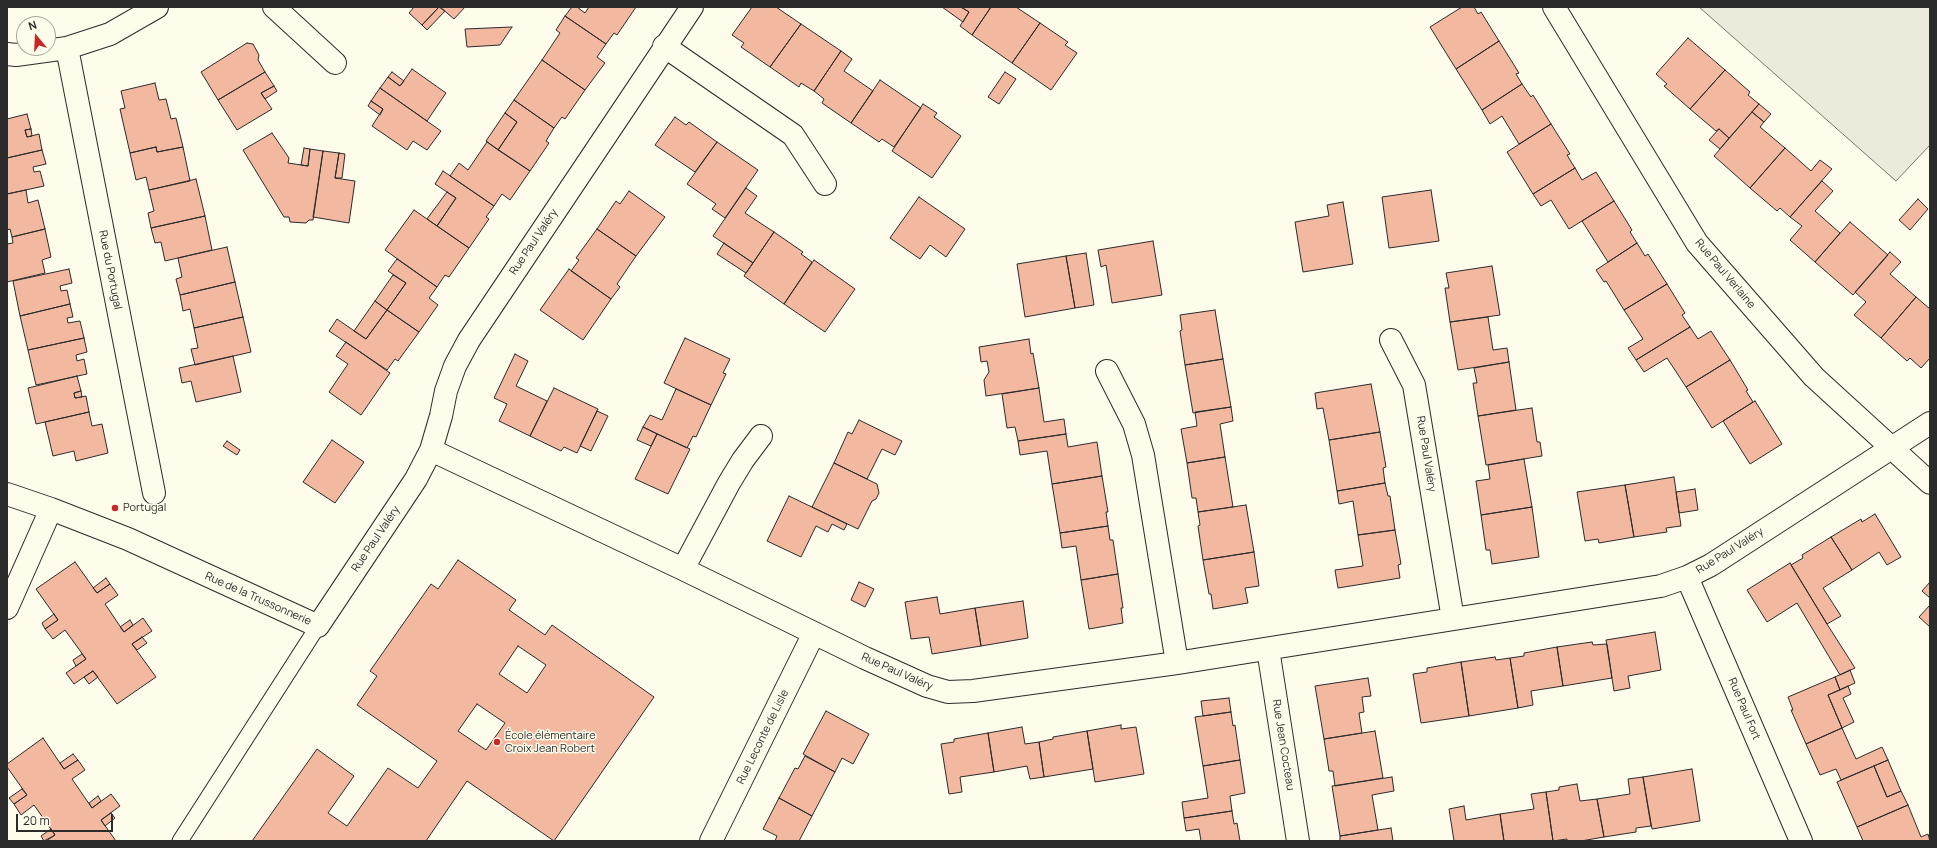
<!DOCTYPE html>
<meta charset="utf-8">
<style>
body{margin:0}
#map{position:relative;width:1937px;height:848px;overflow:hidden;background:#fdfbea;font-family:Manrope,sans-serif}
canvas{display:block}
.frame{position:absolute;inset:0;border:8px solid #2b2b2b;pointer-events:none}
.north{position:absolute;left:16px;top:16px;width:40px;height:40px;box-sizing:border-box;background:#fdfbea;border:1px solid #a9a89e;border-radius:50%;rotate:342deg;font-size:11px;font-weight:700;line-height:16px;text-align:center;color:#2b2b2b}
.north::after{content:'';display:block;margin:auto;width:14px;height:18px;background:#c62828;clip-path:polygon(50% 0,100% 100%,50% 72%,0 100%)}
.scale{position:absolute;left:16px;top:814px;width:97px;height:18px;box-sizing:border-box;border:2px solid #2b2b2b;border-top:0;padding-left:5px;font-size:12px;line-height:14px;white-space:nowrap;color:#2b2b2b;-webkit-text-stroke:3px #fdfbea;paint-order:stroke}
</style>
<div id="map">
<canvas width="1937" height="848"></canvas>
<div class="frame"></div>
<div class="north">N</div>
<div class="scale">20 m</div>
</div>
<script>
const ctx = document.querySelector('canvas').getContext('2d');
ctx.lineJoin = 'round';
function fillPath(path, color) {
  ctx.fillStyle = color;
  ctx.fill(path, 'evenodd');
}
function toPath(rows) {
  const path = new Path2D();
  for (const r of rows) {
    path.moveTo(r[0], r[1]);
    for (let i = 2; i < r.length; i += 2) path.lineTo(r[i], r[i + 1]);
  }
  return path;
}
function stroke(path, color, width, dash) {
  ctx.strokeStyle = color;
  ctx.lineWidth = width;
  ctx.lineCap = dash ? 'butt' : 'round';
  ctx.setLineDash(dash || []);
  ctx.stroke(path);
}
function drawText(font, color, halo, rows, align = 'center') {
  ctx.font = font + ' Manrope,sans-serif';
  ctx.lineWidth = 3;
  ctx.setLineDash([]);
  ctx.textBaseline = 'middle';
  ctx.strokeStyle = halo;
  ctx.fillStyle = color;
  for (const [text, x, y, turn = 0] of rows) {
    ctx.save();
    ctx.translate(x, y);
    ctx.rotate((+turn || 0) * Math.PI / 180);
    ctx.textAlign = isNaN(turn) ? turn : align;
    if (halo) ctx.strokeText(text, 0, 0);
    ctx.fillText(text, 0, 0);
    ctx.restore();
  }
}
const green = toPath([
 [1699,7,1930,7,1930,145,1896,181,1699,7]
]);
fillPath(green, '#ecebdb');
stroke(green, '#74746e', 1);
const building = toPath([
 [414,7,439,7,422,25,409,13,414,7],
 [439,7,445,11,427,30,422,25,439,7],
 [440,7,465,7,454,19,440,7],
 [572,7,577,7,585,13,589,7,636,7,617,35,614,33,606,44,565,16,572,7],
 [752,7,776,7,801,24,770,67,741,47,744,43,732,35,752,7],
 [942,7,961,7,969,12,963,22,942,7],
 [961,7,991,7,972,35,960,26,969,12,961,7],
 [991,7,1016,7,1040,23,1012,63,972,35,991,7],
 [1462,7,1474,7,1478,14,1481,12,1499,41,1456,69,1430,27,1462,7],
 [565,16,606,44,597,57,605,63,585,90,542,60,560,33,556,30,565,16],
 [1040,23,1068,42,1065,45,1077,53,1051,90,1012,63,1040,23],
 [801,24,841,51,814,91,801,83,799,87,770,67,801,24],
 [512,27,500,45,467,47,465,29,512,27],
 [1688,38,1725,70,1690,109,1664,86,1667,84,1656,74,1688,38],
 [1499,41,1519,73,1516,74,1522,84,1482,110,1456,69,1499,41],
 [247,43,253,44,259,55,258,60,265,72,218,100,201,72,247,43],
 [841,51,852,59,844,71,873,91,851,123,822,103,824,99,814,91,841,51],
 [542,60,585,90,565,119,562,117,554,128,514,100,542,60],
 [412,69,446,93,427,121,380,88,388,77,400,86,412,69],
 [1725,70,1750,92,1748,95,1759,104,1729,138,1719,129,1716,131,1690,109,1725,70],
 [265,72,274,86,261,93,272,109,237,130,218,100,265,72],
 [392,72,404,81,400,86,388,77,392,72],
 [1005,72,1016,79,999,104,988,97,1005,72],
 [880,80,921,108,894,147,882,139,879,142,851,123,880,80],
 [155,83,159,100,166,99,171,119,176,118,183,147,157,152,156,147,130,153,120,109,125,108,121,91,155,83],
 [1522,84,1531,97,1533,95,1551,124,1519,144,1502,116,1490,124,1482,110,1522,84],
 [274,86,277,91,265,99,261,93,274,86],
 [380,88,441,131,427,150,413,141,407,150,372,126,383,109,371,101,380,88],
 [514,100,554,128,546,141,549,143,530,171,498,150,517,122,505,113,514,100],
 [371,101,383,109,380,115,368,106,371,101],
 [923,104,937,113,934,117,961,136,932,178,892,151,923,104],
 [1759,104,1771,114,1764,122,1752,112,1759,104],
 [1752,112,1764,122,1760,127,1785,148,1750,188,1714,156,1752,112],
 [505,113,517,122,498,150,486,141,505,113],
 [27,114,31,129,25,130,27,137,39,134,42,150,7,158,7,119,27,114],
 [675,117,686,125,689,122,717,142,695,172,655,145,675,117],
 [1551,124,1570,154,1567,155,1575,168,1533,194,1507,152,1551,124],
 [31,129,32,136,27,137,25,130,31,129],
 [1719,129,1729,138,1720,149,1709,140,1719,129],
 [272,133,289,158,288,163,308,166,310,149,323,151,313,220,309,220,306,223,290,222,289,217,284,217,243,150,272,133],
 [487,142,530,171,510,200,502,194,494,206,450,176,459,163,468,170,487,142],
 [717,142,758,170,725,218,712,209,716,204,687,184,717,142],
 [156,147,157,152,183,147,190,181,149,190,146,177,136,180,130,153,156,147],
 [304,148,310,149,308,166,301,165,304,148],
 [1785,148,1811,171,1820,160,1832,169,1790,217,1780,208,1777,211,1750,188,1785,148],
 [42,150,46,164,33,167,34,172,40,171,44,186,7,194,7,158,42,150],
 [323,151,339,153,335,178,355,181,349,223,313,217,323,151],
 [339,153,345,154,342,178,335,178,339,153],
 [1575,168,1582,180,1596,172,1614,201,1569,229,1551,200,1541,206,1533,194,1575,168],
 [443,171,494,206,486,217,489,219,469,248,437,226,456,198,435,184,443,171],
 [196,179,205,216,151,228,148,213,154,211,149,190,196,179],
 [1822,181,1833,191,1815,211,1840,233,1815,262,1790,240,1802,226,1790,217,1822,181],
 [746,188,757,196,745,213,774,232,753,263,713,236,746,188],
 [26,190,28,203,38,200,45,229,12,237,10,229,7,230,7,194,26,190],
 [1431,190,1439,241,1389,248,1382,197,1431,190],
 [629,191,665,217,636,256,597,229,616,201,620,204,629,191],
 [447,192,456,198,437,226,427,219,447,192],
 [919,197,965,229,946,257,930,245,920,259,890,238,919,197],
 [1918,199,1928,209,1910,230,1899,220,1918,199],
 [1614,201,1632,230,1630,232,1637,243,1608,262,1582,221,1614,201],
 [1343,202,1353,264,1303,272,1295,222,1329,216,1327,205,1343,202],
 [414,210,469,248,449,277,445,275,437,287,385,250,414,210],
 [205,216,212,250,165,261,161,242,155,243,151,228,205,216],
 [1850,222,1888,255,1853,295,1815,262,1850,222],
 [45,229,51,257,42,260,45,273,7,282,7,244,13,243,12,237,45,229],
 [597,229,636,256,617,284,620,287,611,299,571,271,579,260,576,258,597,229],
 [774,232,803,252,801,254,812,262,784,304,744,276,774,232],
 [1153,241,1162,295,1112,303,1106,265,1101,267,1098,250,1153,241],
 [724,243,753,263,746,273,717,254,724,243],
 [1637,243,1645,256,1648,254,1667,284,1624,310,1606,281,1604,282,1596,270,1637,243],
 [227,247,235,282,180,295,176,279,182,277,178,258,227,247],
 [1890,252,1901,262,1890,274,1916,297,1881,338,1854,315,1866,302,1855,292,1890,252],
 [1086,253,1094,305,1075,308,1066,256,1086,253],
 [1066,256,1075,308,1025,317,1017,264,1066,256],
 [397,259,437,287,429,298,438,305,419,332,387,310,406,283,388,271,397,259],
 [814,260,855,289,825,332,784,304,814,260],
 [1492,266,1500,315,1450,322,1445,288,1449,288,1446,273,1492,266],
 [69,269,72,283,60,286,61,291,67,290,70,304,20,316,13,281,69,269],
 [569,269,611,299,583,340,540,310,569,269],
 [393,275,406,283,387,310,375,301,393,275],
 [235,282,243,317,194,328,190,309,183,311,180,295,235,282],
 [1667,284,1685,313,1682,315,1690,327,1636,360,1628,348,1643,339,1624,310,1667,284],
 [1916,297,1930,309,1930,358,1921,368,1910,358,1907,361,1881,338,1916,297],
 [375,301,387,310,366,339,354,331,375,301],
 [70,304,73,317,67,318,68,323,80,321,84,338,28,350,20,316,70,304],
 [387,310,419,332,398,361,395,359,387,370,329,331,337,319,366,339,387,310],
 [1215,310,1223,359,1185,365,1180,331,1182,330,1180,315,1215,310],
 [243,317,251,352,195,365,191,349,198,348,194,328,243,317],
 [1488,317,1493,350,1507,348,1509,362,1458,370,1450,322,1488,317],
 [1690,327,1698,339,1711,331,1730,360,1686,387,1667,358,1644,372,1636,360,1690,327],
 [84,338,87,352,76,355,77,361,84,359,87,374,36,385,28,350,84,338],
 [685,338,730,359,723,373,726,374,711,405,664,383,685,338],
 [1029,339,1031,354,1033,353,1039,388,986,396,984,380,989,372,987,361,981,362,979,347,1029,339],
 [346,342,390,373,361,415,329,392,348,364,336,356,346,342],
 [515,354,528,361,516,386,547,401,530,436,499,421,507,404,494,398,515,354],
 [233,356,241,392,196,402,191,381,182,383,179,368,233,356],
 [1223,359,1231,407,1193,413,1185,365,1223,359],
 [1730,360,1748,390,1746,391,1753,402,1712,428,1686,387,1730,360],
 [1509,362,1516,410,1478,416,1473,383,1477,383,1474,368,1509,362],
 [77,376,81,391,74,393,75,398,86,396,89,412,36,424,28,388,77,376],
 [1371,384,1380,432,1329,440,1323,408,1317,409,1315,393,1371,384],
 [554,388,598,409,577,453,564,447,561,451,530,436,554,388],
 [1039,388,1044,422,1064,419,1066,434,1018,441,1015,427,1007,428,1002,394,1039,388],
 [676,389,711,405,696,437,693,436,687,448,643,427,650,415,662,420,676,389],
 [81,391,82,397,75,398,74,393,81,391],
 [1755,401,1782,444,1750,464,1723,421,1755,401],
 [1231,407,1233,421,1220,424,1225,457,1187,463,1181,429,1197,426,1195,412,1231,407],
 [1532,408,1537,442,1540,442,1542,456,1486,465,1478,416,1532,408],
 [597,411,608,416,591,451,580,446,597,411],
 [89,412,92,426,102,424,108,453,76,461,74,451,53,456,45,422,89,412],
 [859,420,902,441,895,455,882,449,867,479,834,463,848,432,852,434,859,420],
 [643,427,657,434,651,446,637,440,643,427],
 [1380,432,1386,467,1383,468,1385,483,1337,491,1329,440,1380,432],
 [657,434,690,449,668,494,635,479,657,434],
 [1066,434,1068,447,1097,442,1102,476,1052,484,1047,451,1020,455,1018,441,1066,434],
 [332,440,364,462,335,503,303,482,332,440],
 [227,441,240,450,237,455,223,446,227,441],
 [1225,457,1233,507,1198,512,1196,498,1192,498,1187,463,1225,457],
 [1524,459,1532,507,1481,515,1476,481,1490,479,1488,465,1524,459],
 [834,463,877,484,879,493,876,499,872,501,858,529,812,507,834,463],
 [1102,476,1108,512,1106,512,1108,526,1060,533,1052,484,1102,476],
 [1674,477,1681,526,1666,528,1667,532,1634,537,1625,485,1674,477],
 [1385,483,1388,496,1390,496,1395,530,1358,535,1353,501,1339,504,1337,491,1385,483],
 [1625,485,1634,537,1599,543,1598,539,1585,541,1577,492,1625,485],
 [1695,489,1698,510,1679,513,1676,492,1695,489],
 [789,496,847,524,844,530,832,524,828,532,816,526,801,557,767,541,789,496],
 [1246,505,1254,552,1203,560,1198,526,1200,525,1198,512,1246,505],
 [1532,507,1539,557,1492,564,1490,550,1486,550,1481,515,1532,507],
 [1875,514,1901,557,1887,565,1879,552,1852,570,1831,537,1861,519,1862,522,1875,514],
 [1108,526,1110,540,1113,540,1118,574,1081,580,1076,546,1062,548,1060,533,1108,526],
 [1395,530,1401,564,1398,565,1400,578,1338,588,1335,570,1363,566,1358,535,1395,530],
 [1831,537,1852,570,1823,588,1841,616,1827,624,1791,565,1803,558,1802,555,1831,537],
 [1254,552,1259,586,1245,588,1248,603,1213,609,1211,594,1209,594,1203,560,1254,552],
 [458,560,516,600,509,610,545,635,552,625,654,697,554,841,467,781,426,841,252,841,317,749,354,776,328,813,347,826,388,768,418,788,437,761,357,705,377,676,370,671,431,584,438,589,458,560],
 [518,646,546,665,527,693,499,674,518,646],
 [477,704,505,723,486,750,458,731,477,704],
 [75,562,97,593,110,584,118,595,105,604,124,632,143,618,152,631,132,644,156,677,117,704,93,671,74,684,66,673,86,659,65,630,53,639,45,629,58,620,36,589,75,562],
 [1790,563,1827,624,1855,668,1840,675,1797,603,1767,622,1747,590,1790,563],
 [1118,574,1123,608,1121,608,1123,623,1089,629,1081,580,1118,574],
 [106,578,110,584,97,593,93,588,106,578],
 [859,582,874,589,865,607,851,600,859,582],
 [1930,582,1930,598,1922,591,1930,582],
 [937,597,940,614,975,608,981,646,932,654,929,637,911,639,905,602,937,597],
 [1023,601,1028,638,981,646,975,608,1023,601],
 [1930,605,1930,627,1919,617,1930,605],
 [54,614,58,620,45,629,42,623,54,614],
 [130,620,133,625,124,632,120,627,130,620],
 [1655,632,1661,670,1628,676,1630,688,1614,691,1606,640,1655,632],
 [142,637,147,643,137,650,132,644,142,637],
 [1592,642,1593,645,1607,644,1612,678,1563,686,1557,647,1592,642],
 [1557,647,1563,686,1531,691,1533,705,1518,708,1510,658,1524,656,1524,653,1557,647],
 [82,654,86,659,76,666,73,660,82,654],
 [1495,657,1496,660,1510,658,1518,708,1469,716,1461,662,1495,657],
 [1461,662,1469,716,1421,723,1413,674,1427,672,1427,668,1461,662],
 [1850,670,1855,683,1840,690,1835,677,1850,670],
 [93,671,98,677,89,684,84,677,93,671],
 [1835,677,1840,690,1828,695,1842,728,1806,744,1791,710,1793,710,1788,697,1835,677],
 [1368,678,1371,696,1362,697,1364,712,1359,713,1362,733,1324,739,1315,686,1368,678],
 [1848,686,1851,694,1843,698,1854,722,1842,728,1828,695,1848,686],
 [1229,698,1231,712,1203,716,1201,701,1229,698],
 [826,711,869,734,853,764,842,758,835,772,803,754,826,711],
 [1231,712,1233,726,1235,725,1240,760,1203,766,1195,717,1231,712],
 [1121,725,1121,729,1136,727,1144,774,1095,782,1087,731,1121,725],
 [1022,727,1025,744,1039,742,1044,777,1030,779,1027,766,994,772,988,733,1022,727],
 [1842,728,1856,759,1882,747,1888,760,1841,780,1836,769,1820,775,1806,744,1842,728],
 [1087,731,1093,769,1044,777,1039,742,1053,739,1053,737,1087,731],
 [1375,731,1383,778,1335,786,1333,771,1329,771,1324,739,1375,731],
 [988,733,994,772,960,777,962,792,949,794,941,744,954,742,954,739,988,733],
 [43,738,64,769,78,760,85,770,72,779,92,808,111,794,120,806,101,820,116,841,46,841,55,835,34,805,21,815,14,804,27,795,7,767,7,764,43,738],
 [73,754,78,760,64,769,60,763,73,754],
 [805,756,835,772,812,816,779,798,795,768,798,769,805,756],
 [1240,760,1245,793,1230,796,1232,811,1184,818,1182,802,1208,798,1203,766,1240,760],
 [1888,760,1901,791,1887,797,1874,766,1888,760],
 [1874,766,1887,797,1901,791,1908,805,1857,827,1837,782,1874,766],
 [1692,769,1700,821,1652,829,1643,777,1692,769],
 [1392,777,1394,791,1372,795,1378,830,1340,836,1332,786,1392,777],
 [1643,777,1651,826,1636,828,1636,832,1604,837,1597,799,1630,794,1628,779,1643,777],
 [1577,784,1580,801,1597,799,1604,837,1581,841,1567,841,1567,839,1553,841,1546,792,1559,790,1559,787,1577,784],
 [22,789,27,795,14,804,9,798,22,789],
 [1546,792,1553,841,1504,841,1500,814,1534,809,1531,794,1546,792],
 [98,796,101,801,92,808,89,803,98,796],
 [779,798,812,816,799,841,775,841,777,836,763,829,779,798],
 [1908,805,1921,837,1928,834,1930,841,1863,841,1857,827,1908,805],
 [1464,806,1466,820,1500,814,1504,841,1454,841,1449,809,1464,806],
 [1232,811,1234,824,1237,823,1240,841,1201,841,1199,829,1186,831,1184,818,1232,811],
 [111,813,115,818,105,826,101,820,111,813],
 [1391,828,1393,841,1340,841,1340,836,1391,828],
 [51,829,55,835,44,841,41,836,51,829]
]);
fillPath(building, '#f2b8a0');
stroke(building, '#2b2b2b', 1);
const service = toPath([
 [180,841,318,626]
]);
const minor = toPath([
 [274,7,335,63],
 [1554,7,1697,243,1814,377,1930,483],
 [664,46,793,135,825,184],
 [67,48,154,493],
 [7,54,16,55,67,48,110,34,157,7],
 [1391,340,1414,385,1453,619],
 [1107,371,1134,424,1143,455,1177,663],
 [431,450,683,569,865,658,927,686,948,692,973,691,1177,663,1661,586,1687,577,1711,565,1930,423],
 [7,494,51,509,128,539,318,626,416,479,431,450,441,416,446,391,455,366,469,340,692,7],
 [683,569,729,483,743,460,761,436],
 [1687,577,1801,841],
 [7,608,51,509],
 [1268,649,1298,841],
 [711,841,814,633]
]);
stroke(service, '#2b2b2b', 17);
stroke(minor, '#2b2b2b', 24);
stroke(service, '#fdfbea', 15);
stroke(minor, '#fdfbea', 22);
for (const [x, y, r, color] of [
 [115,508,4,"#c62828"],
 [497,742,4,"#c62828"]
]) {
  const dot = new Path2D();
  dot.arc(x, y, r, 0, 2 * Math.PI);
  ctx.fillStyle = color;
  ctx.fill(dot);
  stroke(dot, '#fdfbea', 1.5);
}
drawText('11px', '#2b2b2b', '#fdfbea', [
 ["Rue Paul Valéry",534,242,-56],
 ["Rue du Portugal",110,270,79],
 ["Rue Paul Verlaine",1725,274,50],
 ["Rue Paul Valéry",1426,454,81],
 ["Rue Paul Valéry",376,539,-56],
 ["Rue Paul Valéry",1730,551,-32],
 ["Rue de la Trussonnerie",258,599,24],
 ["Rue Paul Valéry",897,672,24],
 ["Rue Paul Fort",1744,709,67],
 ["Rue Leconte de Lisle",763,737,-64],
 ["Rue Jean Cocteau",1283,745,81]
]);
drawText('11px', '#2b2b2b', '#fdfbea', [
 ["Portugal",123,508],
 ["École élémentaire",505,736],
 ["Croix Jean Robert",505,749]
], 'left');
</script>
